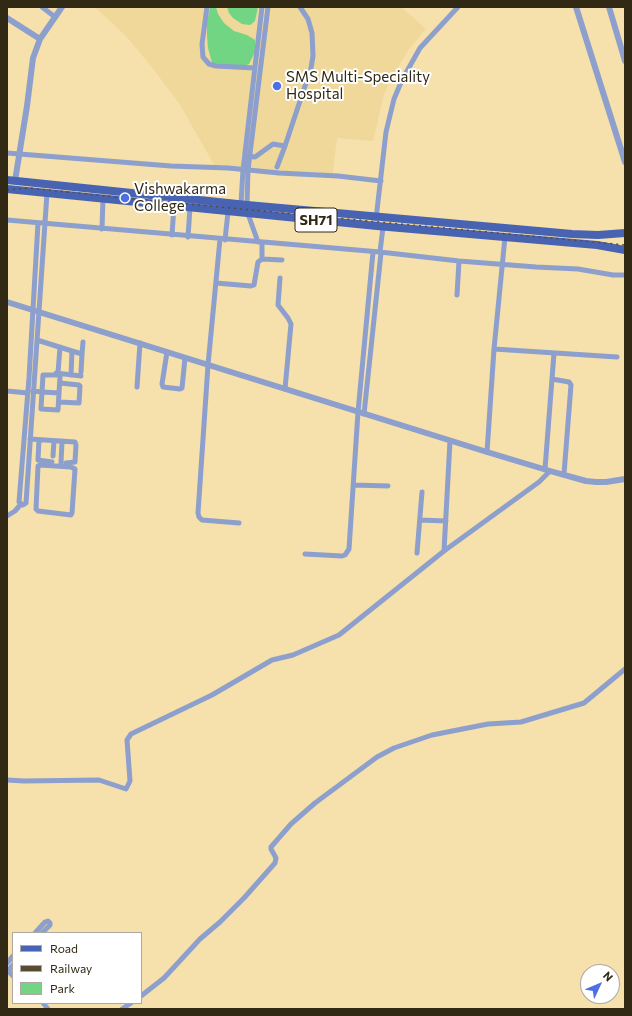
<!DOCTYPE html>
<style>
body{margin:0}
#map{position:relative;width:632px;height:1016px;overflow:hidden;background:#f6e0ab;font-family:Commissioner,sans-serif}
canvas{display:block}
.frame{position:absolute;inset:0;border:8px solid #312914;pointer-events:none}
.legend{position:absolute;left:12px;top:932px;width:130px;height:72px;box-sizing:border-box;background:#fff;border:1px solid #ada9a1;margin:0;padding:5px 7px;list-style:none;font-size:12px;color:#312914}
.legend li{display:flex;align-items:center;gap:8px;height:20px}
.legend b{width:20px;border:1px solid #ada9a1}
.north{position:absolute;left:580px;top:964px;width:40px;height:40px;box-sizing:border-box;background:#fff;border:1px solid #ada9a1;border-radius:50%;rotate:46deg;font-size:11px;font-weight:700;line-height:16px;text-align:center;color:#312914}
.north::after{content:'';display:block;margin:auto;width:14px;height:18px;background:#4e6fe3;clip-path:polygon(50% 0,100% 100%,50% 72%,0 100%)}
</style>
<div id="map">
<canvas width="632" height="1016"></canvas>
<div class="frame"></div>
<ul class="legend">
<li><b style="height:5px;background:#4963b3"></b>Road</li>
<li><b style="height:5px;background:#574c31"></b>Railway</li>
<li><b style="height:11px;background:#71d584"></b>Park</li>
</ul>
<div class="north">N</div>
</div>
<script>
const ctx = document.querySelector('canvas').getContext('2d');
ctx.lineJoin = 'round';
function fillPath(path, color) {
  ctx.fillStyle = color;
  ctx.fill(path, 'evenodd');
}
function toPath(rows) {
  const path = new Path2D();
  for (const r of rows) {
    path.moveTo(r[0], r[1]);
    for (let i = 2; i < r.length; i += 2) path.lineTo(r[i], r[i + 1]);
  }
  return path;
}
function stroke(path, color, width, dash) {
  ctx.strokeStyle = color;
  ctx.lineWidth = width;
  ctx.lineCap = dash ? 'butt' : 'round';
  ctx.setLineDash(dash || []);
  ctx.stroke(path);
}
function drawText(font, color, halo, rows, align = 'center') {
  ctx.font = font + ' Commissioner,sans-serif';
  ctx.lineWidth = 4;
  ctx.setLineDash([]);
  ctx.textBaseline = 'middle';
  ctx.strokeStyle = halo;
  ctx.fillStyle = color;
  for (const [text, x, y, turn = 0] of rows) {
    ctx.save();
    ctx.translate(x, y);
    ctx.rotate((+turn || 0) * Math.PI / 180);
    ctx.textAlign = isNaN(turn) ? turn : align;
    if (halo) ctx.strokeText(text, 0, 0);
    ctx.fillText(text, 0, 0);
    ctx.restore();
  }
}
fillPath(toPath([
 [95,7,401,7,426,29,409,49,392,77,384,94,373,141,337,138,332,178,216,168,179,103,151,66,126,36]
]), '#f0d79a');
fillPath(toPath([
 [210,7,216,7,218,14,224,23,234,31,247,35,255,40,255,52,249,64,242,67,212,63,208,48,207,36,207,23],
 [227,7,258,7,255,21,250,25,242,24,233,18,229,13]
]), '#71d584');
stroke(toPath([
 [42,7,55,17],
 [207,7,202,44,203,57,209,64,216,66,255,68],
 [285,146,311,68,313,56,312,33,308,19,300,7],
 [7,153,171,166,228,168,279,173,338,176,381,181],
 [248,156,255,157,273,144,285,146,277,167],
 [243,170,262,7],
 [241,204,243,170],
 [247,205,248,170,268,7],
 [248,214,258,242],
 [376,219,386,132,394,99,402,80,420,48,458,7],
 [7,220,380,252,459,261,536,267,578,269,613,275,625,275],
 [38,223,29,378,19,502,23,505,26,503,47,193],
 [102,229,103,199],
 [172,235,174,206],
 [188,237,190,208],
 [220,239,208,365,198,513,199,517,202,520,239,523],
 [225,240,228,212],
 [380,252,383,227],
 [262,259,282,260],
 [280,278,278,305,288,318,291,324,285,389],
 [216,283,251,286,254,285,258,262,262,259,262,242],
 [457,295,459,261],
 [37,340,72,351,71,375],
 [494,349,617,357],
 [72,351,82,354,83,342],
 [167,352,162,384,163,387,180,389,182,388,185,358],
 [81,372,82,354],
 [56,373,81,376],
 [58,373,60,347],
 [552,379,569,382,571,385,564,474],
 [137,387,140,343],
 [7,391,28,393],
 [33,391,42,392,59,393,60,377,59,375,43,375,42,392,41,408,41,409,58,410,59,393],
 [59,402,79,403,80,386,79,385,60,383],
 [364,414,381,253],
 [30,439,75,442,76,445,75,462,66,463],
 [39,440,38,460,52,462],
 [487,452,494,349,505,237],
 [53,456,54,441],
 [61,463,62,441],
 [40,465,71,467,75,469,72,513,71,515,38,511,36,509,38,466,40,465],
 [545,469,554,353],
 [354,485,388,486],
 [7,516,15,511,21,504],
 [420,520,446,521],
 [444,551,450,441],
 [417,553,422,492],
 [305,554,342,556,345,555,349,549,358,412,373,252],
 [7,780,24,781,99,780,126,789,130,781,127,740,131,734,212,695,272,660,293,655,339,635,444,551,539,482,550,471],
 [35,933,45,922,48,921,50,923,50,925,42,933],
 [7,963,13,956],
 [8,971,13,976],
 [7,972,13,965],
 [141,996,164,978,200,939,220,922,244,898,275,863,276,858,271,849,271,847,291,824,315,803,377,757,394,748,432,735,488,724,521,722,584,703,625,669],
 [43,1003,48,1009],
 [122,1009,131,1003]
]), '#8d9fcc', 5);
stroke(toPath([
 [576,7,625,162],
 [609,7,625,61],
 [7,18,40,39],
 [15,181,27,106,33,58,40,39,62,7],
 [7,302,487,452,550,471,586,481,596,482,606,482,625,479]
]), '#8d9fcc', 6);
stroke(toPath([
 [7,180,247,205,572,234,598,235,625,233],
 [7,189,377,226,597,245,625,250]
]), '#4963b3', 8);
stroke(toPath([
 [7,190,29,188,124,198,625,245]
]), '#574c31', 1.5, [2, 4]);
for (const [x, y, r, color] of [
 [277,86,5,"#4e6fe3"],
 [125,198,5,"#4e6fe3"]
]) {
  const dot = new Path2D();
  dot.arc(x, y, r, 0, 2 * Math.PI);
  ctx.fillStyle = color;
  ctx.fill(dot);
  stroke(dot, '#fff', 1.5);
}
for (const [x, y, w] of [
 [316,220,42]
]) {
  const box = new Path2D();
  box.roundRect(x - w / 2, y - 12, w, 24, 3);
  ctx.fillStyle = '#fff';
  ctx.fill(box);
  stroke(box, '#312914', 1);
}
drawText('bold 14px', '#312914', null, [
 ["SH71",316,220]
]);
drawText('15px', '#312914', '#fff', [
 ["SMS Multi-Speciality",286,77],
 ["Hospital",286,94],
 ["Vishwakarma",134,189],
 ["College",134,206]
], 'left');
</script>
